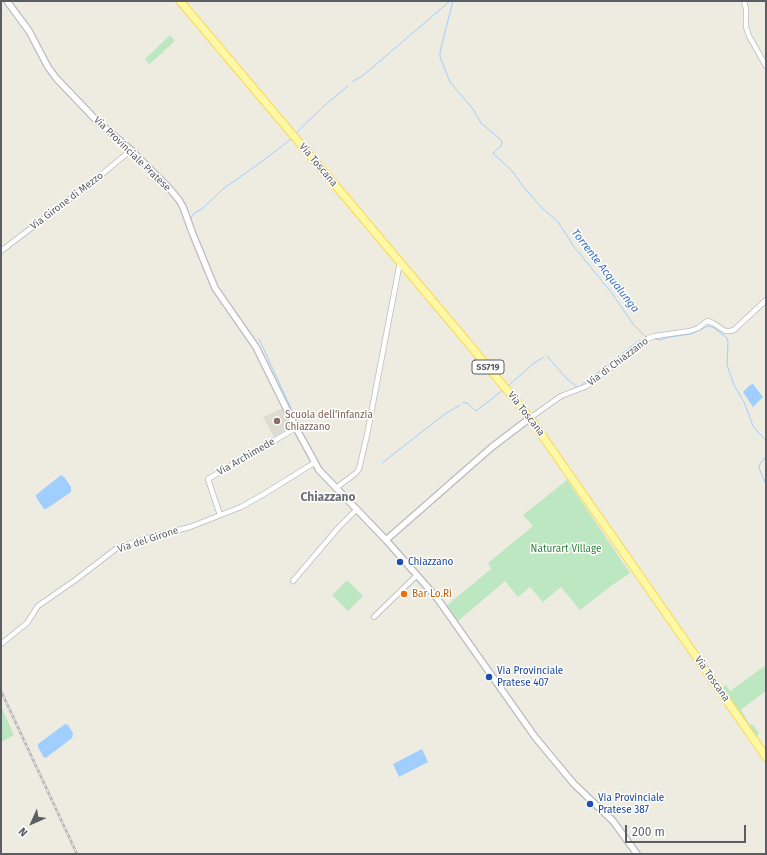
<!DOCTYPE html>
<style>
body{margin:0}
#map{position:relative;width:767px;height:855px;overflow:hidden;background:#eeece1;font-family:"Fira Sans",sans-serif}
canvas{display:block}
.frame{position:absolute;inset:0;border:2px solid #5a5d63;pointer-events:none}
.north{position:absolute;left:12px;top:803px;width:40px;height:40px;-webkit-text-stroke:3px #fff;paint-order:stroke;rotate:225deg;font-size:11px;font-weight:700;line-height:16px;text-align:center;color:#5a5d63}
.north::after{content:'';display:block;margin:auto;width:14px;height:18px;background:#5a5d63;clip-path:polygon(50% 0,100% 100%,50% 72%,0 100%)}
.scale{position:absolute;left:625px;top:825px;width:121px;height:18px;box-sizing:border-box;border:2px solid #5a5d63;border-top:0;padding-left:5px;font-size:12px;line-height:14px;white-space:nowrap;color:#5a5d63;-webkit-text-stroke:3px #fff;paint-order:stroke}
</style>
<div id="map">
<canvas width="767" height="855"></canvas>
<div class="frame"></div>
<div class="north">N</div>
<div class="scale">200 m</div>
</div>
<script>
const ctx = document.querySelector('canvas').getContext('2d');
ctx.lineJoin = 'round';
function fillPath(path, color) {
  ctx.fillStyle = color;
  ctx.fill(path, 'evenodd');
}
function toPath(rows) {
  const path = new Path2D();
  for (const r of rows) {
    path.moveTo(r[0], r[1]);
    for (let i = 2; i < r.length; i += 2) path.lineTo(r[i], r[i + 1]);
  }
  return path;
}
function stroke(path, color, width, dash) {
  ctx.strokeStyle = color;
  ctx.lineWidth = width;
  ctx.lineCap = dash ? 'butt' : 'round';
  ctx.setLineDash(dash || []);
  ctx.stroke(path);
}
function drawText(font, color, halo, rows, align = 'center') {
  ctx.font = font + ' "Fira Sans",sans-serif';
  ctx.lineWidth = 3;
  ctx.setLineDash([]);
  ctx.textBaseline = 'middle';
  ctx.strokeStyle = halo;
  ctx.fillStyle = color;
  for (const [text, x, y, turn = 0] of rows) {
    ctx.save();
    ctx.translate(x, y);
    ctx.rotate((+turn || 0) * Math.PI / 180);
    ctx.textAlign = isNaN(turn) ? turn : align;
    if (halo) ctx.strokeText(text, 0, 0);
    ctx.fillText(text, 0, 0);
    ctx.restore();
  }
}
fillPath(toPath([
 [283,408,291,425,290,427,274,437,263,417]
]), '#dedbd0');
fillPath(toPath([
 [170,35,174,40,174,42,151,63,149,64,145,59],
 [567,480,630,573,611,586,580,610,561,587,543,602,530,587,518,597,505,581,457,622,446,606,491,569,488,563,533,526,523,515],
 [347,580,363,596,348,611,332,595],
 [766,665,766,691,743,708,741,710,750,725,752,724,759,733,756,736,723,687,726,685,730,691],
 [1,706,14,735,1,742]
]), '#bce7c0');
fillPath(toPath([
 [753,384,763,397,753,407,743,392,750,385],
 [61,475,65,478,71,487,71,492,46,509,44,509,37,499,36,495],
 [65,724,68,725,73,733,72,738,47,757,44,758,38,747,38,744],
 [422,749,428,762,399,777,393,764]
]), '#a0ceff');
stroke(toPath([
 [453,1,440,52,440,57,450,82,473,109,481,123,501,140,502,143,501,146,493,153,513,172,522,185,542,208,558,222,575,248,611,292,633,324,646,337],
 [353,81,361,77,373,67,450,1],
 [296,133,325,105,348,86],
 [193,226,191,218,194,213,202,209,223,189,264,160,291,139],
 [259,339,307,443],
 [655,339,660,340,670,337,691,334,709,326,714,328,727,338,728,342,727,365,734,385,744,402,753,426,766,441],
 [547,356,567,379,577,387],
 [509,385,534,363,544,357],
 [580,386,640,340],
 [463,403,467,403,476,411,503,390],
 [766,456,760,464,759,468,766,485],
 [382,463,445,414,460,405]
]), '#a0ceff', 1);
const minor = toPath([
 [744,1,746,9,746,27,749,36,766,66],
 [1,251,101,175,131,150],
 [530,418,561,396,587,386,649,338,655,336,690,331,698,328,707,321,713,323,725,331,730,331,734,330,766,300],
 [336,488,356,473,359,469,367,435,400,262],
 [220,515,208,479,296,428],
 [293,581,339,527,356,510],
 [374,617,417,575],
 [1,644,27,623,38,606,74,581,117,548,147,538,190,527,241,507,264,494,314,463]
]);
const tertiary = toPath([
 [7,1,29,31,48,67,56,78,97,121,131,150,169,188,179,200,183,207,192,232,215,288,256,347,296,428,319,470,386,540,437,598,535,737,574,784,613,821,637,854],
 [386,540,492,447,530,418]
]);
const primary = toPath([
 [180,1,464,338,530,418,766,757]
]);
stroke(minor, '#b9bbc1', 6);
stroke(tertiary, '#b9bbc1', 8);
stroke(primary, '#f9d850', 9);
stroke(minor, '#fff', 4.5);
stroke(tertiary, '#fff', 5.5);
stroke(primary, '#fff8a5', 7);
const rail = toPath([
 [1,691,77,854]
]);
stroke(rail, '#b5b6b6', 2.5);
stroke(rail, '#fff', 1, [3]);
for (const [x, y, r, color] of [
 [277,421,4,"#8d6e63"],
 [400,562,4,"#1a4fb4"],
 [404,594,4,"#e8710a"],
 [489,677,4,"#1a4fb4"],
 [590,804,4,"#1a4fb4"]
]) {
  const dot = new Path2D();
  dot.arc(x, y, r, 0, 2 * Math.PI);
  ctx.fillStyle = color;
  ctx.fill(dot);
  stroke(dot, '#fff', 1.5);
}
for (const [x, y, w] of [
 [488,367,32]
]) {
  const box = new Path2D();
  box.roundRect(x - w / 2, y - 7, w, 14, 3);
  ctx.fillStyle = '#fff';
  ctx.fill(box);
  stroke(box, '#5a5d63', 1);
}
drawText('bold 9px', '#5a5d63', null, [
 ["SS719",488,367]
]);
drawText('10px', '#5a5d63', '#fff', [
 ["Via Provinciale Pratese",132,154,44],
 ["Via Toscana",318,165,50],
 ["Via Girone di Mezzo",67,201,-37],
 ["Via di Chiazzano",618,362,-37],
 ["Via Toscana",526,414,52],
 ["Via Archimede",246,457,-30],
 ["Via del Girone",148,540,-18],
 ["Via Toscana",712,679,55]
]);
drawText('10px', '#785e54', '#fff', [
 ["Scuola dell'infanzia",285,415],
 ["Chiazzano",285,427]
], 'left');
drawText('10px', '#2f853b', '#fff', [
 ["Naturart Village",566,549]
]);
drawText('10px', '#164399', '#fff', [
 ["Chiazzano",408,562],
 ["Via Provinciale",497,671],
 ["Pratese 407",497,683],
 ["Via Provinciale",598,798],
 ["Pratese 387",598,810]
], 'left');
drawText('10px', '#c56008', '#fff', [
 ["Bar Lo.Ri",412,594]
], 'left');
drawText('italic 11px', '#3d75c9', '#fff', [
 ["Torrente Acqualunga",605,271,52]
]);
drawText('bold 12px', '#6b6f75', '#fff', [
 ["Chiazzano",328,498]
]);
</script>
